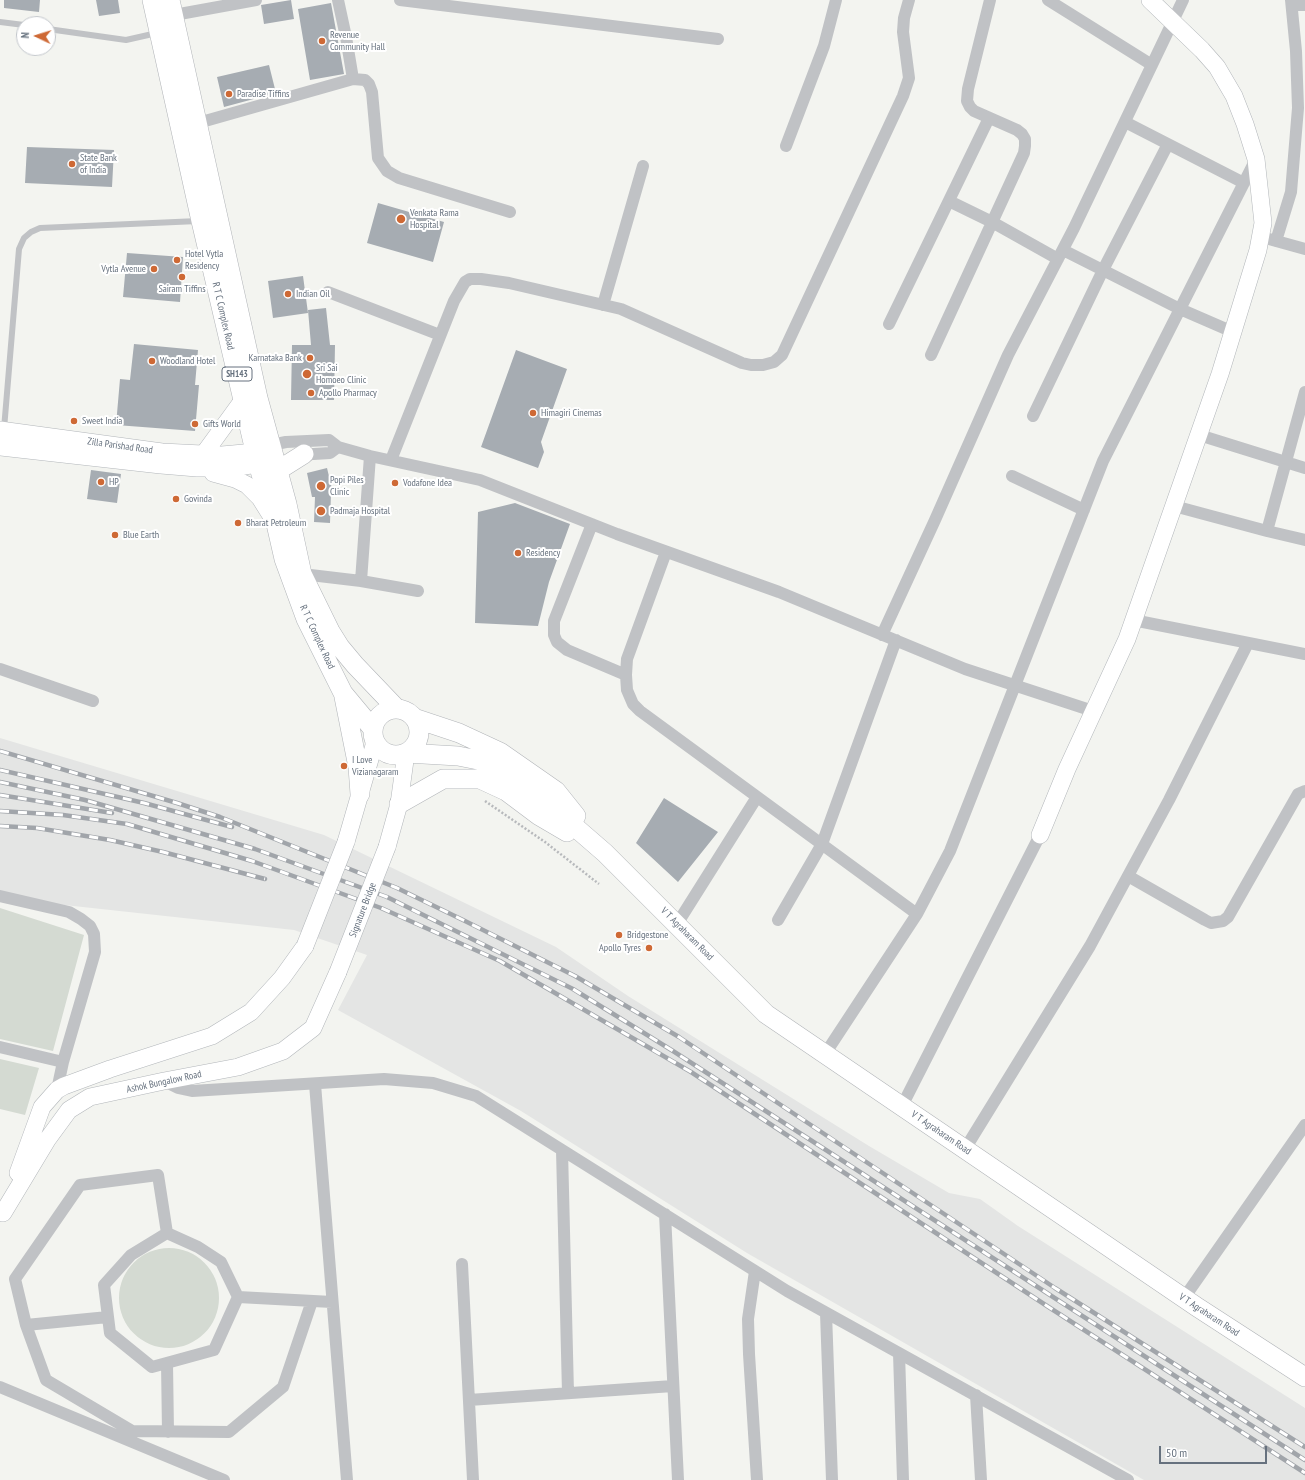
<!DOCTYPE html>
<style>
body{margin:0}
#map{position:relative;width:1305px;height:1480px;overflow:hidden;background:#f3f4f0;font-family:"PT Sans Narrow",sans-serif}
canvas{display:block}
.north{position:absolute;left:16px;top:16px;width:40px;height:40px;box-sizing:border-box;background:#fff;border:1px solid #c2c6cb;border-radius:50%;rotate:274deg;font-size:11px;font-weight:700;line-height:16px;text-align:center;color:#66717e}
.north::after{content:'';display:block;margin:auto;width:14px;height:18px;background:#ce6935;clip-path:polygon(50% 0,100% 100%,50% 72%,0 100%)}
.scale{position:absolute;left:1159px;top:1446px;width:108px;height:18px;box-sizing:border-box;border:2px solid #66717e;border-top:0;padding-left:5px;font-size:12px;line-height:14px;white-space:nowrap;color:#66717e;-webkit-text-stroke:3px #fff;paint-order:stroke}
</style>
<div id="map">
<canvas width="1305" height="1480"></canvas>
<div class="north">N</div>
<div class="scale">50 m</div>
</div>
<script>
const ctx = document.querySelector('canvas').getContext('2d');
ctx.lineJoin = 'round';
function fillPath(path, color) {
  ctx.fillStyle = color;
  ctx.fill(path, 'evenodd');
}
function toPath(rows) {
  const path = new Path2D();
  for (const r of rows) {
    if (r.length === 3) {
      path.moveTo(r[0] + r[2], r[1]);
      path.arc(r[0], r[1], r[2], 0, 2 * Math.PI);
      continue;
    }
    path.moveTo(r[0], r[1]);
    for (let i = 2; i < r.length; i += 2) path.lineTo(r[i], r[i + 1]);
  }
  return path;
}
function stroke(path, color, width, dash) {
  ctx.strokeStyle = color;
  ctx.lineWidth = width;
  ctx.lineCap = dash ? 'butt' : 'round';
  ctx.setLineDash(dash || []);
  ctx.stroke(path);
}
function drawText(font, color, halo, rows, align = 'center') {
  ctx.font = font + ' "PT Sans Narrow",sans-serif';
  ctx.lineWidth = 4;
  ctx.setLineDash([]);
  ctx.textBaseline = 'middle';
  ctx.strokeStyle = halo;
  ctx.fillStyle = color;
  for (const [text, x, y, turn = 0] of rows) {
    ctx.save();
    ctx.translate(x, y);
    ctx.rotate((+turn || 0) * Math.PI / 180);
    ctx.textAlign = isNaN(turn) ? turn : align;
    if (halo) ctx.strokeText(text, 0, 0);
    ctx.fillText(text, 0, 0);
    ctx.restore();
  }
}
fillPath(toPath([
 [0,738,324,835,556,947,628,996,869,1146,949,1193,980,1199,1018,1226,1305,1408,1305,1480,1144,1480,747,1253,521,1111,338,1010,367,955,294,930,0,898]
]), '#e4e5e4');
fillPath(toPath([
 [0,908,84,935,53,1051,0,1039],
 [0,1059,39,1068,25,1115,0,1109],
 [169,1298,50]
]), '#d4dad2');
fillPath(toPath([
 [4,0,40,0,39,12,4,8],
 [96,0,118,0,120,13,99,16],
 [291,0,294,19,264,24,261,5],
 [331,3,344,74,310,80,298,9],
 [269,65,276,93,224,107,217,77],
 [27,147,114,150,112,187,25,183],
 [378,203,444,222,433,262,367,243],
 [127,253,183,257,180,302,123,297],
 [303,276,308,313,273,318,268,281],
 [326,308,330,345,335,345,334,400,291,400,292,345,311,345,308,310],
 [134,344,198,350,195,385,199,385,195,431,116,425,120,379,130,380],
 [516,350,567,369,541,442,544,452,538,468,481,447],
 [327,468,333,493,331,493,330,523,314,522,315,497,312,497,307,473],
 [91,470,121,474,117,503,87,499],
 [515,503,570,524,549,582,538,626,475,623,478,512],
 [664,798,718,832,678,882,636,843]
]), '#a6acb2');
const secondary = toPath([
 [0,430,162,452,222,455,255,452],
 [0,447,161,465,197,468,230,468,258,464],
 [203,455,243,400],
 [213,473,235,479,247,485,260,498,270,514],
 [1040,835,1067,769,1127,639,1220,374,1258,250,1263,223,1256,159,1245,124,1234,96,1217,67,1202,50,1150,0],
 [346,842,375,742],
 [387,847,399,804,406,753],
 [18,1173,42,1107,57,1090,64,1086,110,1069,212,1036,251,1012,282,978,305,946],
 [3,1213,47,1140,69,1110,90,1097,164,1081,238,1067,283,1051,313,1028,338,972]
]);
const primary = toPath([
 [152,0,201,221,258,464,276,524,284,559,306,619,343,693,373,729],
 [170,0,258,398,287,504,302,574,330,631,340,647,355,665,397,709],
 [277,471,304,454],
 [344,697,358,767,360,794],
 [396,732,23],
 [414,718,459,733,500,752,556,791,576,816],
 [406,753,458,756,483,761,523,782,605,853,766,1014,1197,1307,1305,1377],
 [399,804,443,779,480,779,506,791,538,815,567,832]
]);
stroke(secondary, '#b2b6ba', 18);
stroke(primary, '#b1b4b8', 20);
stroke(toPath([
 [485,801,545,842,599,884]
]), '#b7b9bc', 2.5, [2, 2]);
stroke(toPath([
 [0,22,24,25],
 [48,29,126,40,157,33],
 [4,429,19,249,24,238,31,232,40,228,198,221]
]), '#c0c2c5', 6);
stroke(toPath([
 [338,0,346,37,353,79],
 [400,0,718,39],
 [1048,0,1152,65],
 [1292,5,1305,5],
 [174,15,256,0],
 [1125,122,1244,183],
 [198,123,353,79,365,80,369,84,372,92,378,158,387,171,399,178,510,212],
 [786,146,824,46,836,0],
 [949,201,992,222,1058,259],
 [1269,239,1305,249],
 [1276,241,1291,192,1298,108,1296,51,1291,0],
 [1063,250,1180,309,1233,332],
 [328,292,440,335],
 [603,305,643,166],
 [889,324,989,118],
 [931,355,1024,153,1025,146,1025,139,1022,134,1017,130,974,111,970,107,967,101,968,89,990,0],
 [1033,416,1103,270,1168,144],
 [1199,435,1305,468],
 [271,445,286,442,329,440,338,447,370,456,480,480,617,534,779,592,965,669,1093,711],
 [297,455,330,453,338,447],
 [391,460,454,301,465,282,470,279,481,279,509,283,621,309,742,363,751,365,763,365,774,362,782,355,903,96,909,78,903,32,904,18,909,0],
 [1012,476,1084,510],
 [1174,506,1267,531,1305,540],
 [592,524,554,621,554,635,557,642,567,650,626,675],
 [1267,531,1305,392],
 [666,552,627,659,626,675,627,690,633,704,640,711,917,914],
 [302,574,361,581,418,591],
 [361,581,370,456],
 [1133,620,1305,654],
 [882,635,935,520,1008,355,1074,228,1183,0],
 [0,669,93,701],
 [1128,876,1205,920,1211,923,1223,921,1228,917,1298,794,1305,791],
 [0,896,69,912,81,919,90,926,94,934,95,952,63,1062,57,1090],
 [778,920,822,844,896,640],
 [677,924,757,797],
 [0,1047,63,1062],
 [825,1054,917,914,950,851,1103,461,1256,159],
 [164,1081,178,1088,192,1091,384,1079,433,1083,476,1096,787,1291,1128,1480],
 [315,1084,347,1480],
 [902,1106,1040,835],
 [965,1149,1090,946,1169,800,1248,643],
 [562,1150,568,1393],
 [665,1214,678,1480],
 [167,1233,158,1175,80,1185,15,1279,26,1325,46,1380,132,1431,229,1432,283,1387,312,1301],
 [462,1264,473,1480],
 [755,1271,748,1319,749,1354,757,1480],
 [238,1297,221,1262,198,1247,167,1233,131,1255,104,1285,110,1333,152,1367,214,1350,238,1297,332,1302],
 [1184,1298,1305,1125],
 [826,1313,832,1480],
 [26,1325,108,1317],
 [899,1353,903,1480],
 [167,1363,168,1432],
 [0,1387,224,1480],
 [976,1395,981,1480],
 [469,1400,673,1386]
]), '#c0c2c5', 12);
stroke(secondary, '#fff', 17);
stroke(primary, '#fff', 19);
const rail = toPath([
 [0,751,177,803,220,817,397,888,463,920,575,976,679,1037,1055,1288,1305,1447],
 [0,770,144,803,232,827],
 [0,782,85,800,255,849,387,897,573,989,673,1051,1305,1460],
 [0,795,112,813],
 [0,811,63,815,127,824,252,861,381,908,500,961,691,1072,1047,1306,1305,1473],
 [0,826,37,828,110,840,163,852,265,879]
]);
stroke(rail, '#a1a5aa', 4.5);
stroke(rail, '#fff', 3, [9]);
const secondaryBridge = toPath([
 [305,946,346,842],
 [338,972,387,847]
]);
stroke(secondaryBridge, '#b2b6ba', 18, []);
stroke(secondaryBridge, '#fff', 17);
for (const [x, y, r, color] of [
 [322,41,4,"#ce6935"],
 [229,94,4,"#ce6935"],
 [72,164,4,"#ce6935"],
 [401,219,5,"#ce6935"],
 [177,260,4,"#ce6935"],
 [154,269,4,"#ce6935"],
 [182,277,4,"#ce6935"],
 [288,294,4,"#ce6935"],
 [310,358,4,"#ce6935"],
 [152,361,4,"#ce6935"],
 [307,374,5,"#ce6935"],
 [311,393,4,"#ce6935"],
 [533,413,4,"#ce6935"],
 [74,421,4,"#ce6935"],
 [195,424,4,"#ce6935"],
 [101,482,4,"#ce6935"],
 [395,483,4,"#ce6935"],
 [321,486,5,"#ce6935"],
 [176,499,4,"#ce6935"],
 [321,511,5,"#ce6935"],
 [238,523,4,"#ce6935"],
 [115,535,4,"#ce6935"],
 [518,553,4,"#ce6935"],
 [344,766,4,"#ce6935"],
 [619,935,4,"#ce6935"],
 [649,948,4,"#ce6935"]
]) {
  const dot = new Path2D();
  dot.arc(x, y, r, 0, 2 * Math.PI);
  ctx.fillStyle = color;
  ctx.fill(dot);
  stroke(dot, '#fff', 1.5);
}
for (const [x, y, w] of [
 [237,374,30]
]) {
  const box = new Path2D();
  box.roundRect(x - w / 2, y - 7, w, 14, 3);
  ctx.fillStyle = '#fff';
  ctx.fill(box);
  stroke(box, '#66717e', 1);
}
drawText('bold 9px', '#66717e', null, [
 ["SH143",237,374]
]);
drawText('10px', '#66717e', '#fff', [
 ["Revenue",330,35],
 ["Community Hall",330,47],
 ["Paradise Tiffins",237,94],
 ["State Bank",80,158],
 ["of India",80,170],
 ["Venkata Rama",410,213],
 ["Hospital",410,225],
 ["Hotel Vytla",185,254],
 ["Residency",185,266],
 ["Vytla Avenue",146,269,"right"],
 ["Sairam Tiffins",182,289,"center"],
 ["Indian Oil",296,294],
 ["Karnataka Bank",302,358,"right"],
 ["Woodland Hotel",160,361],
 ["Sri Sai",316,368],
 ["Homoeo Clinic",316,380],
 ["Apollo Pharmacy",319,393],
 ["Himagiri Cinemas",541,413],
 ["Sweet India",82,421],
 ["Gifts World",203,424],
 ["Popi Piles",330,480],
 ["Clinic",330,492],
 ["HP",109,482],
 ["Vodafone Idea",403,483],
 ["Govinda",184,499],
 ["Padmaja Hospital",330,511],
 ["Bharat Petroleum",246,523],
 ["Blue Earth",123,535],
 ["Residency",526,553],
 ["I Love",352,760],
 ["Vizianagaram",352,772],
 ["Bridgestone",627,935],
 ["Apollo Tyres",641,948,"right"]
], 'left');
drawText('10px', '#66717e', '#fff', [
 ["R T C Complex Road",223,316,77],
 ["Zilla Parishad Road",120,446,8],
 ["R T C Complex Road",317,637,65],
 ["Signature Bridge",363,910,-69],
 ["V T Agraharam Road",687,934,45],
 ["Ashok Bungalow Road",164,1082,-12],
 ["V T Agraharam Road",941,1133,34],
 ["V T Agraharam Road",1209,1315,33]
]);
</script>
